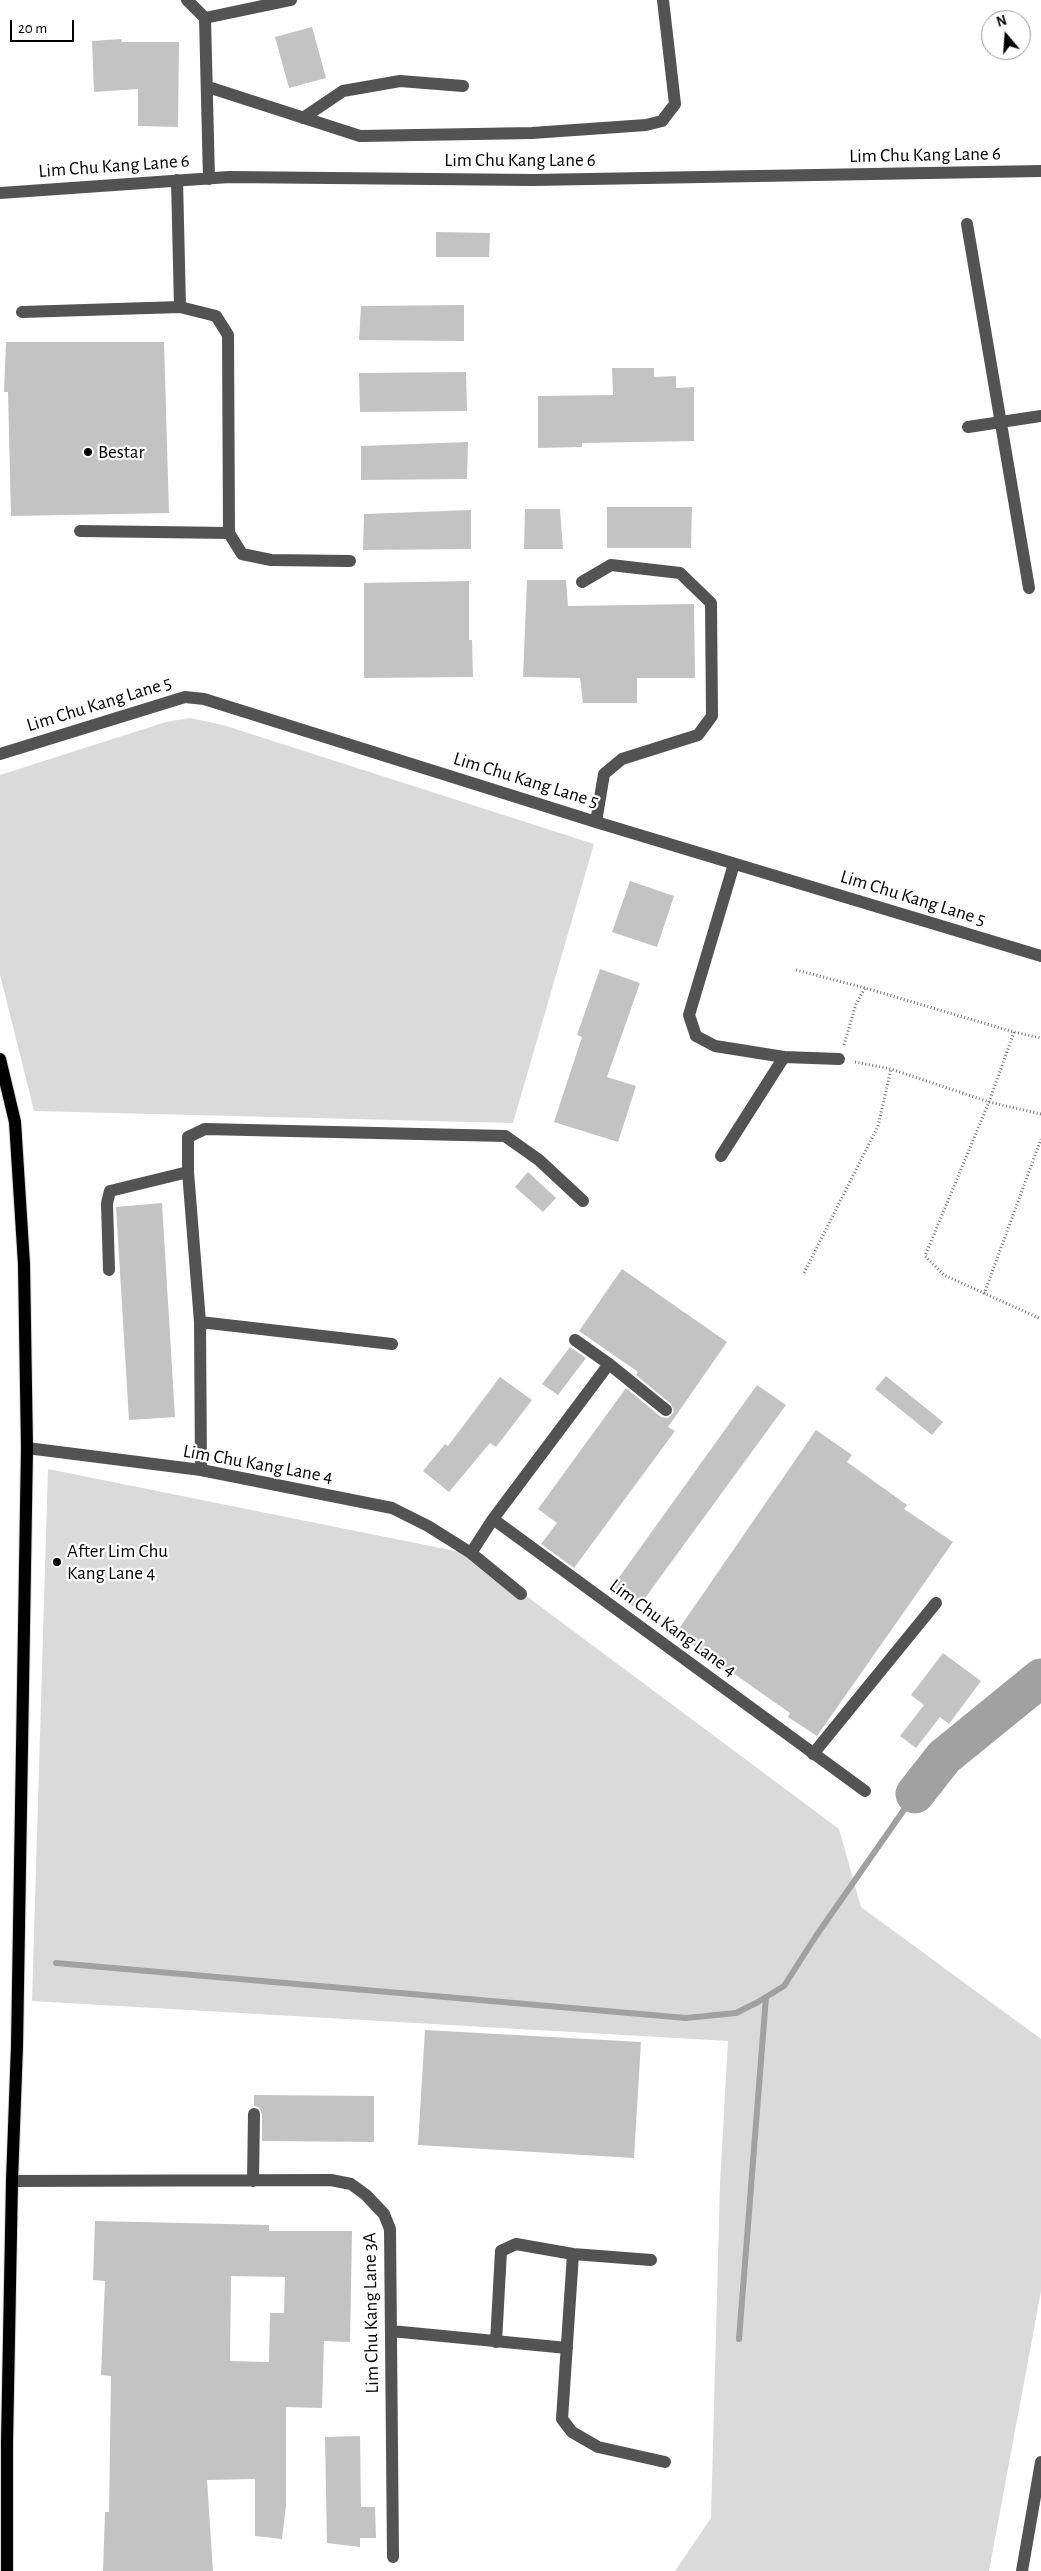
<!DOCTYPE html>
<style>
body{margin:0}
#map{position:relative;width:1041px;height:2571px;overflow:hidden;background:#fff;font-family:"Alegreya Sans",sans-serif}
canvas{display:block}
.north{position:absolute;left:981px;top:10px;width:50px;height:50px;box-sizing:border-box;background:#fff;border:1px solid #999;border-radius:50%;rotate:342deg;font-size:14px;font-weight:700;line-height:20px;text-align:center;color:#000}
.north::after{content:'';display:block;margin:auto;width:18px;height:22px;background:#000;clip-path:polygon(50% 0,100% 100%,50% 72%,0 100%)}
.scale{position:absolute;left:10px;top:20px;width:64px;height:22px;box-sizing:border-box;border:2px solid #000;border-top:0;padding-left:6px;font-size:15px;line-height:18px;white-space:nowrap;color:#000;-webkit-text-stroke:4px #fff;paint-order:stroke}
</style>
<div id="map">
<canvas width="1041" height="2571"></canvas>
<div class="north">N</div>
<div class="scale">20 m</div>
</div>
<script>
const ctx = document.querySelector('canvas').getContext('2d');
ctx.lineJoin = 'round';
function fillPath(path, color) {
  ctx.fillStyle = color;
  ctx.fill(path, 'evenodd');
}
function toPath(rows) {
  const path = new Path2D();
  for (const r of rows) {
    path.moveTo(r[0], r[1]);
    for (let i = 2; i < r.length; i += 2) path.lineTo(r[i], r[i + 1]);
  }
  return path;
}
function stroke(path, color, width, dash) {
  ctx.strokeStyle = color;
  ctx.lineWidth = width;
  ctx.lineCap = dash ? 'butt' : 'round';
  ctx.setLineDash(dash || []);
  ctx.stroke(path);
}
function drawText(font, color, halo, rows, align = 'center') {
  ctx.font = font + ' "Alegreya Sans",sans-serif';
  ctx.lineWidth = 4.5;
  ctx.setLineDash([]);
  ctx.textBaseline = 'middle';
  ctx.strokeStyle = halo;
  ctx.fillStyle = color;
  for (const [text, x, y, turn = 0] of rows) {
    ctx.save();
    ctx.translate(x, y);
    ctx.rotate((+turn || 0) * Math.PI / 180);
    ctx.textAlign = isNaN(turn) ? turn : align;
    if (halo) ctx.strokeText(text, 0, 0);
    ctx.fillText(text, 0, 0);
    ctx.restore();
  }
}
fillPath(toPath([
 [190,718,223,725,594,844,513,1123,34,1111,0,975,0,775,166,722],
 [48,1469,470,1554,839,1829,861,1907,1041,2039,1041,2291,989,2571,675,2571,711,2518,720,2184,728,2041,32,2001]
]), '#dadada');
stroke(toPath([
 [56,1963,686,2018,736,2013,758,2002,784,1986,816,1936,915,1794],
 [739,2339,766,1997]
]), '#a1a1a1', 6);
stroke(toPath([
 [915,1794,944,1757,1041,1678]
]), '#a1a1a1', 39);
fillPath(toPath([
 [312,27,326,78,289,88,275,37],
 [121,39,122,42,179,42,178,127,138,126,138,89,94,92,92,41],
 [436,232,490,233,489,257,436,257],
 [464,305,464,341,359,340,361,306],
 [6,342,164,342,169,513,11,516,8,392,4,392],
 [612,368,654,368,654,377,676,376,676,388,694,387,694,441,582,443,582,447,538,448,538,396,613,395],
 [466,372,467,411,360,412,359,373],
 [468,442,467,479,361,480,361,446],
 [607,507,692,507,691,548,607,548],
 [525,509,560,509,563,549,524,549],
 [471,510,471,549,363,550,364,514],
 [527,580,566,580,568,606,694,604,695,678,637,678,637,703,583,703,580,678,523,677],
 [469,581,469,640,472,640,473,677,364,678,364,583],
 [630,881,674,896,657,947,612,932],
 [600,969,640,983,607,1077,636,1086,618,1142,554,1122,582,1037,577,1035],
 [528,1172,556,1198,543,1212,515,1187],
 [162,1203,175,1417,129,1420,116,1207],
 [622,1269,727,1342,668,1427,675,1431,574,1568,541,1544,557,1523,538,1509,626,1388,661,1417,668,1418,674,1412,671,1404,636,1375,638,1372,579,1331],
 [570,1347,586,1358,558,1395,542,1384],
 [886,1376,943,1422,932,1435,875,1389],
 [500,1377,532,1400,496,1447,490,1443,449,1492,423,1471,445,1444,448,1446],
 [757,1385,786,1405,637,1609,610,1590],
 [816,1430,852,1455,847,1462,907,1505,904,1509,953,1542,817,1736,788,1717,790,1713,676,1633],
 [943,1653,981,1681,949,1724,940,1717,916,1748,900,1736,924,1705,911,1695],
 [425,2030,641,2042,634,2158,418,2145],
 [254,2095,374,2096,374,2142,262,2141,262,2114,259,2107,254,2106],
 [95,2221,269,2225,269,2231,352,2231,350,2342,324,2341,322,2408,286,2407,286,2506,282,2539,255,2536,255,2479,207,2480,213,2571,103,2571,105,2512,109,2512,111,2376,101,2375,105,2281,93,2280],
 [231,2276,285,2277,284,2313,270,2313,269,2362,230,2361],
 [360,2436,361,2507,375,2507,376,2538,360,2538,360,2547,327,2543,325,2437]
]), '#c3c3c3');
const major = toPath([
 [0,1059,15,1122,24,1264,27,1448,17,2046,12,2181,7,2443,7,2571]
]);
stroke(major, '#dbdbdb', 14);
stroke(toPath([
 [796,970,865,988],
 [1014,1032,989,1102,925,1256,944,1275,1041,1319],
 [844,1045,856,1004,865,988,1014,1032,1041,1038],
 [855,1062,891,1069,989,1102,1041,1114],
 [804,1273,878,1126,891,1069],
 [984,1294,1041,1139]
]), '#757575', 3, [1, 2.5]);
stroke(toPath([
 [187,0,205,18,209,179],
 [205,18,291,0],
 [208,87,360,136,532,133,646,125,662,121,675,104,663,0],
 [303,118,343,91,400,81,463,86],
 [177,180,180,307],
 [0,193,229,177,533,180,1041,171],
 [967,224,1029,588],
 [22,312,180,307,216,316,228,335,229,533,242,554,271,560,350,561],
 [968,427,1041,416],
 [80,531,229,533],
 [582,582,611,565,680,573,711,603,712,716,698,735,622,759,604,774,596,822],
 [0,754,185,697,204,699,596,822,1041,956],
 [734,864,689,1015,696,1036,715,1046,784,1057,839,1059],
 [721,1156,784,1057],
 [109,1270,107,1203,110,1191,188,1172],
 [200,1322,392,1344],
 [575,1340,609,1364],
 [27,1448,201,1470,392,1508,428,1526,471,1553,521,1594],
 [201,1470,200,1322,188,1172,188,1137,205,1129,505,1136,539,1160,583,1201],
 [493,1519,609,1364,666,1410],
 [471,1553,493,1519,865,1791],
 [813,1754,936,1603],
 [12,2181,331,2180,351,2184,366,2195,384,2214,390,2229,393,2557],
 [253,2181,254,2114],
 [573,2254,562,2419,572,2432,598,2447,665,2462],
 [391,2331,567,2348],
 [496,2342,501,2251,516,2244,573,2254,651,2260],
 [1022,2571,1041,2462]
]), '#535353', 12);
stroke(major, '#000', 12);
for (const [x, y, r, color] of [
 [88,452,5,"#000"],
 [57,1562,5,"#000"]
]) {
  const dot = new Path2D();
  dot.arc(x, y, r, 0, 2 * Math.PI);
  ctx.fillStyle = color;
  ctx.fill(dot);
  stroke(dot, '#fff', 2);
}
drawText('19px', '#000', '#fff', [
 ["Lim Chu Kang Lane 6",925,155,-1],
 ["Lim Chu Kang Lane 6",520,160],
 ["Lim Chu Kang Lane 6",114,166,-4],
 ["Lim Chu Kang Lane 5",99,704,-17],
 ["Lim Chu Kang Lane 5",526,780,17],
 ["Lim Chu Kang Lane 5",913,898,17],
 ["Lim Chu Kang Lane 4",258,1464,10],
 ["Lim Chu Kang Lane 4",673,1628,36],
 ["Lim Chu Kang Lane 3A",371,2313,-91]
]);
drawText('19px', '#000', '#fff', [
 ["Bestar",98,452],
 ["After Lim Chu",67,1551],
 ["Kang Lane 4",67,1573]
], 'left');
</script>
